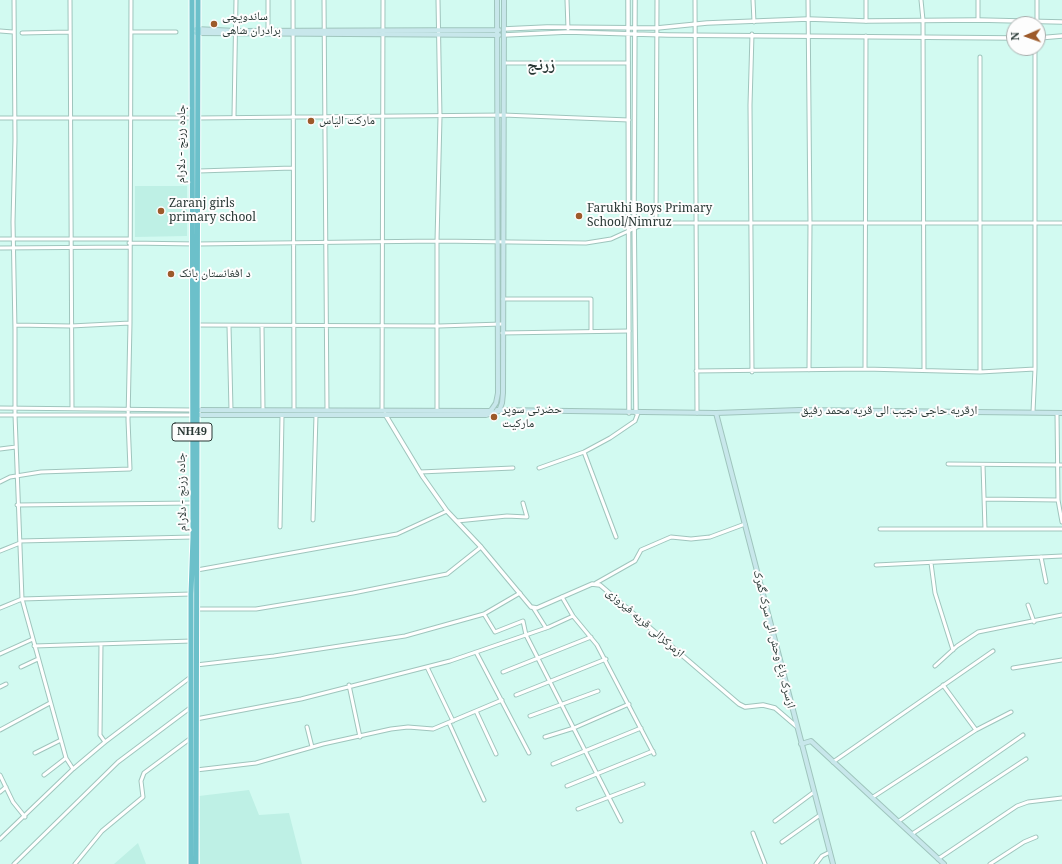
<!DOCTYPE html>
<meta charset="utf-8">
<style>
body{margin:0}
#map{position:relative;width:1062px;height:864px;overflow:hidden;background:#d2faf1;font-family:"Noto Serif",serif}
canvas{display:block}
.north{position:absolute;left:1006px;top:16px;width:40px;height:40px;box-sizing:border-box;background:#fdfdfd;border:1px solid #a8aead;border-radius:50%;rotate:268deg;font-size:11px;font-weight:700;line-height:16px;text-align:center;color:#283734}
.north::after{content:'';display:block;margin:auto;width:14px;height:18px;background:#9d5a2a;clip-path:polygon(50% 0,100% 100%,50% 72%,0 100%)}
</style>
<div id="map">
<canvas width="1062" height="864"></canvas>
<div class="north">N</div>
</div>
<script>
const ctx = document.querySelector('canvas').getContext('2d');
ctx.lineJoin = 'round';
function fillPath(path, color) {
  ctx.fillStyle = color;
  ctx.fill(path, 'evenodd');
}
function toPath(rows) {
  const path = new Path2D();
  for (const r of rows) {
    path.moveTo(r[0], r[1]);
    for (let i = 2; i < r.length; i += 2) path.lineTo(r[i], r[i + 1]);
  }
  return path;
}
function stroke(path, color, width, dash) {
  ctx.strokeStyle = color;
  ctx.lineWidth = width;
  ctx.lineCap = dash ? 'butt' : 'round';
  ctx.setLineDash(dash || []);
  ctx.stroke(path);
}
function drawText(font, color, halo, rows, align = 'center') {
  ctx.font = font + ' "Noto Serif","Noto Naskh Arabic",serif';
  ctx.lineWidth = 4;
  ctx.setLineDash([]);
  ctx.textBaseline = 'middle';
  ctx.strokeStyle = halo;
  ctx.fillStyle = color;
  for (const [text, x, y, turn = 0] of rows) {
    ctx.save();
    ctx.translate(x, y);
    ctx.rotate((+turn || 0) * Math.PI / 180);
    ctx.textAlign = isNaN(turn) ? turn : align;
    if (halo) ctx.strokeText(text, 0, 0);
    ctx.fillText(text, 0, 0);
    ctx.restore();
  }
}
fillPath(toPath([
 [135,186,187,186,187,236,135,237],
 [249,790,259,815,289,813,302,864,200,864,199,796],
 [138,843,146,864,114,864]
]), '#bef0e5');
const minor = toPath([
 [14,0,15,140,13,222,15,330,15,415,22,599,66,758,73,769],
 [70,0,72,408],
 [268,0,268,32],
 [293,0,294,410],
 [324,0,327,410],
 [567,0,568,29],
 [695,0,697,413],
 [753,0,754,22],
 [808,0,810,223,809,370],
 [866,0,866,21],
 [921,0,923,20,924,370],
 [978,0,978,20],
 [1037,0,1037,22],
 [0,31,13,32],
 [131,32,176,32],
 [22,33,70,32],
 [752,34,750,105,752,372],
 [504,63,628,63],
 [234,116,236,0],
 [0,118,192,118],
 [198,118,503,115,629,120],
 [199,171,292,168],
 [656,223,657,0],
 [0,239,129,239],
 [129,243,197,244,437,241,586,243,611,239,646,223,1062,223],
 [0,248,129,247],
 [503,299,591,299,591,331],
 [15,325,71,326,130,323],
 [197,325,439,326,502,324],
 [229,326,231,410],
 [262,326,263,410],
 [502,333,629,331],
 [865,369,866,36],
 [696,371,865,369,980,372,1035,369],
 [980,372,980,57],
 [0,408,192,410],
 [382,410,383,0],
 [437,410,437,241,440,117,438,0],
 [1033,412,1035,369,1035,48],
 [1057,413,1058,500,1062,522],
 [0,415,192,415],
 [0,449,16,447],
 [584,452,616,537],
 [948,464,1062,465],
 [983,465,985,529],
 [539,468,584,452,610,438,635,421,638,413],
 [420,472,513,468],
 [0,482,10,477,41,472,130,469,128,420,130,323,131,0],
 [984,499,1058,500],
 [17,505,192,503],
 [313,520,316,415],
 [457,521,507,516,527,517,523,503],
 [280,527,282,416],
 [880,529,1062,529],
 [20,541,193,537],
 [0,551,20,543],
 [1041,557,1046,582],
 [931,563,935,593,953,650],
 [876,565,1062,556],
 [197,570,397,534,447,511],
 [596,583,635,561,641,550,671,537,691,539,710,537,745,524],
 [562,597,573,616,597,645,654,754],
 [1028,605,1034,622],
 [0,608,22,599,191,594],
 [197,609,256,609,353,593,447,574,481,547],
 [534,609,546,628],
 [484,614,495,632,523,621,526,635,621,821],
 [101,644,100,735,105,742],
 [34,646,192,641],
 [476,652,529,753],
 [0,654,33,639],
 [196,665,274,656,405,636,484,614,520,593],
 [935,666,957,646,978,632,1062,615],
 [21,667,38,659],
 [427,667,453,721],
 [1013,668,1062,660],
 [503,672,591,637],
 [349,685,360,737],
 [943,685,976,730],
 [0,687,6,684],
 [516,695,606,659],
 [476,711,496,754],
 [530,716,598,691],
 [196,719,301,699,450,661,549,627,573,616],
 [449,723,484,800],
 [307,727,312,747],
 [0,730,50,703],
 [545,737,574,728,629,704],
 [35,753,61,740],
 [833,762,993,651],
 [553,764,641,728],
 [196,770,256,763,323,744,391,729,408,727,433,729,502,700],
 [0,775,13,802,25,817],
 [44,775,66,758],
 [567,786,653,751],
 [0,792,6,787],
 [873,797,976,730,1011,712],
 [578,809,643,784],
 [775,821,814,792],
 [899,821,1023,735],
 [753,833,765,864],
 [912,834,1026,759],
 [0,839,73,769,105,742,192,676],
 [782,842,820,815],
 [938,859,1017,806,1028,802,1062,798],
 [14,864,118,762,190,708],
 [75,864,102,831,143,797,141,781,144,773,191,738],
 [816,864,822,856,830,852],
 [990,864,1024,842,1036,837]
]);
const tertiary = toPath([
 [628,0,629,413],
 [635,0,634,210,636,413],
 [504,29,547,27,657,28,707,23,808,19,866,21,978,20,1062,22],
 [504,35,568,32,668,35,1014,38],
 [1038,38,1062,36],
 [385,414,423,477,447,511,481,547,531,607,537,608,592,584,600,585,739,704,745,707,763,705,775,708,796,726]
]);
const secondary = toPath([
 [196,29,236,31,499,30],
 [196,33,499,35],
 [195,410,490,411,492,409,496,403,498,393,497,0],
 [497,410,716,413,799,410,1062,413],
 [716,413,833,864],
 [194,415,486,415,499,411,502,403,503,393,504,0],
 [801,744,811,741,944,864]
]);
const trunk = toPath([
 [191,864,191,594,193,537,192,0],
 [196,864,198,0]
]);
stroke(minor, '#9fc5bd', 5);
stroke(tertiary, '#9fc5bd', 5.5);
stroke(secondary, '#9fc5bd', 6);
stroke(trunk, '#fff', 7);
stroke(minor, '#fff', 3);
stroke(tertiary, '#fff', 3.5);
stroke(secondary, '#c8e7eb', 4);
stroke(trunk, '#6cc0ca', 5);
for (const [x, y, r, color] of [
 [214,24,4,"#9d5a2a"],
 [311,121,4,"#9d5a2a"],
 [161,211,4,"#9d5a2a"],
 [579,216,4,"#9d5a2a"],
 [171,274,4,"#9d5a2a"],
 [494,417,4,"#9d5a2a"]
]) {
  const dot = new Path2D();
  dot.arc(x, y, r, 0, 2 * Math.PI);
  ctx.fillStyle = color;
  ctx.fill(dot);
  stroke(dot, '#fdfdfd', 1.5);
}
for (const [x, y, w] of [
 [192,432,40]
]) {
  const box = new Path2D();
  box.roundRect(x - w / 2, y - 9, w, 18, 3);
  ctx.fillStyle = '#fdfdfd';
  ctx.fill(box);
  stroke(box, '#283734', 1);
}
drawText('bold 11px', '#283734', null, [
 ["NH49",192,432]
]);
drawText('12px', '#283734', '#fdfdfd', [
 ["ساندویچی",222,17],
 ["برادران شاهی",222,31],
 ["مارکت الیاس",319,121],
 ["Zaranj girls",169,204],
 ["primary school",169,218],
 ["Farukhi Boys Primary",587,209],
 ["School/Nimruz",587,223],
 ["د افغانستان بانک",179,274],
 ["حضرتی سوپر",502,410],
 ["مارکیت",502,424]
], 'left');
drawText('12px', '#283734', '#fdfdfd', [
 ["جاده زرنج - دلارام",182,144,-90],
 ["ازقریه حاجی نجیب الی قریه محمد رفیق",889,411],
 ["جاده زرنج - دلارام",182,492,-91],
 ["ازمرکزالی قریه فیروزی",645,623,41],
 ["ازسرک باغ وحش الی سرک گمرک",774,639,76]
]);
drawText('bold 16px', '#283734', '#fdfdfd', [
 ["زرنج",541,65]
]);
</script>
